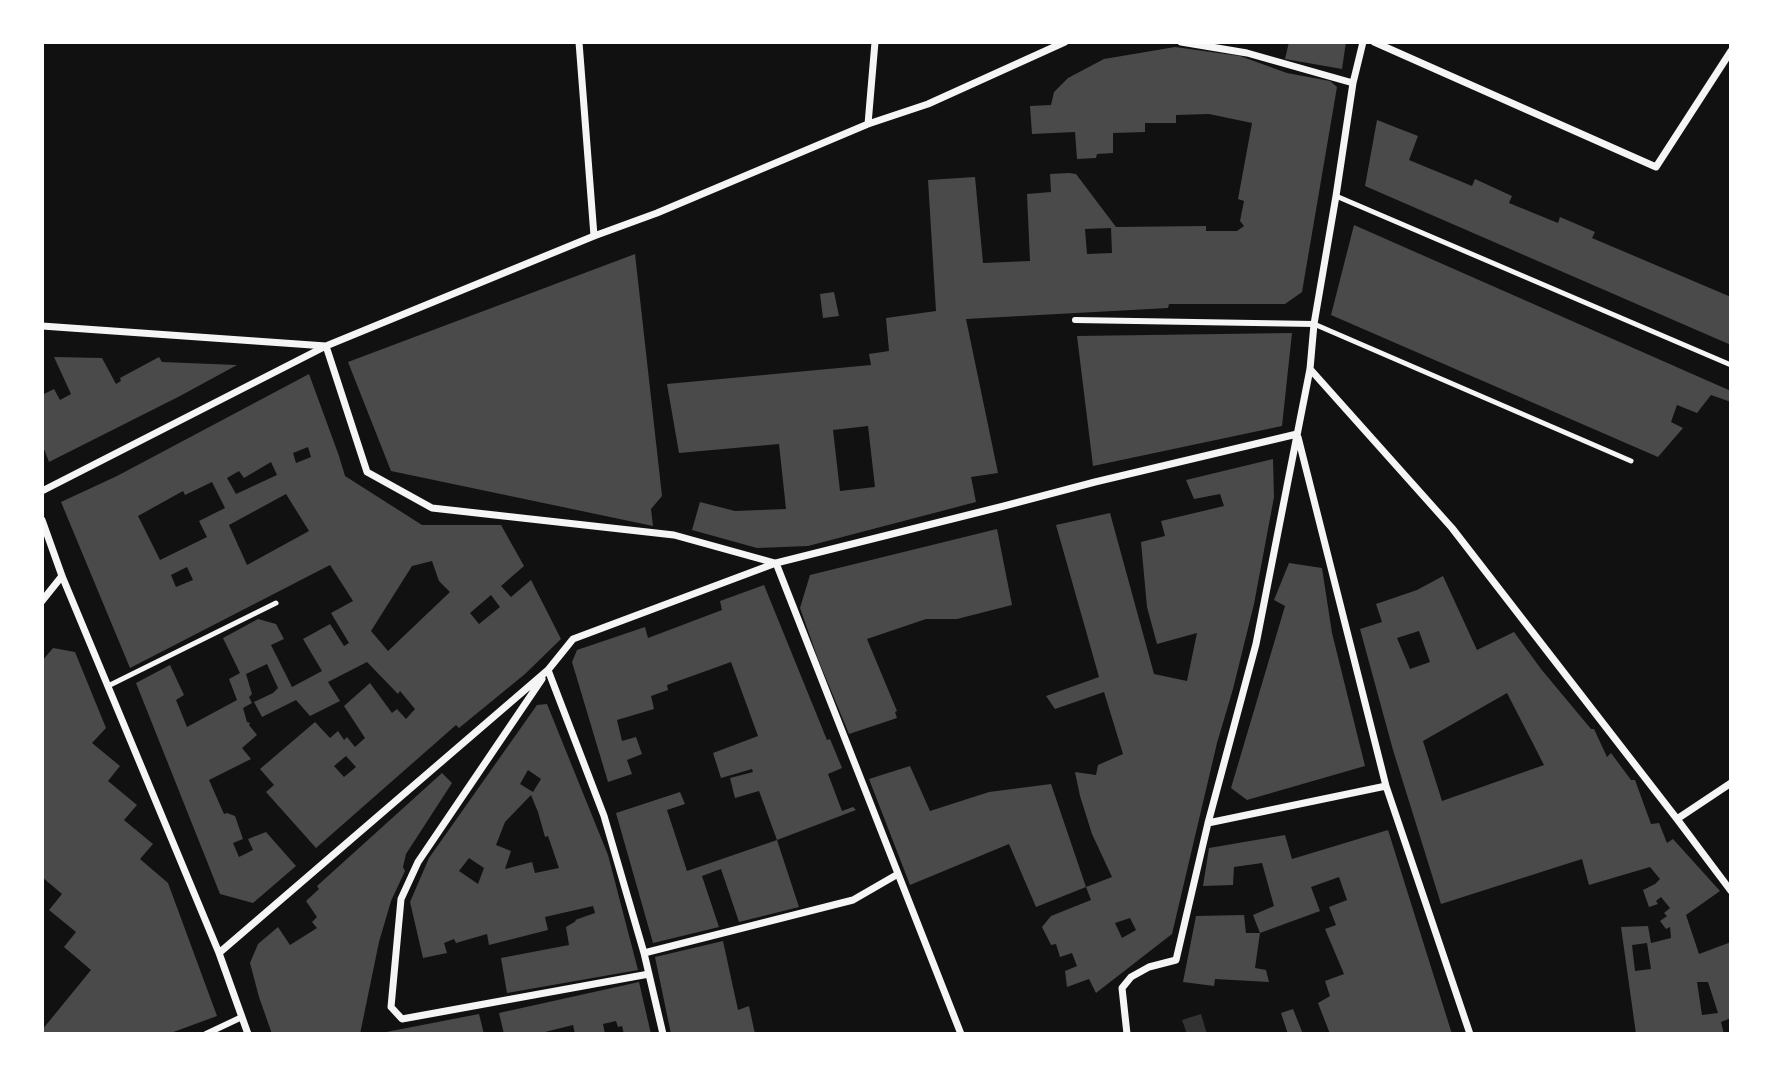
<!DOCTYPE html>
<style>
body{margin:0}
#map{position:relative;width:1773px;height:1076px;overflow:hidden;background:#111;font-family:"Space Grotesk",sans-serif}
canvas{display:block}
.frame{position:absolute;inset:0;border:44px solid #fff;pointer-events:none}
</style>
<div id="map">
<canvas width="1773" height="1076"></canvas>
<div class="frame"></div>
</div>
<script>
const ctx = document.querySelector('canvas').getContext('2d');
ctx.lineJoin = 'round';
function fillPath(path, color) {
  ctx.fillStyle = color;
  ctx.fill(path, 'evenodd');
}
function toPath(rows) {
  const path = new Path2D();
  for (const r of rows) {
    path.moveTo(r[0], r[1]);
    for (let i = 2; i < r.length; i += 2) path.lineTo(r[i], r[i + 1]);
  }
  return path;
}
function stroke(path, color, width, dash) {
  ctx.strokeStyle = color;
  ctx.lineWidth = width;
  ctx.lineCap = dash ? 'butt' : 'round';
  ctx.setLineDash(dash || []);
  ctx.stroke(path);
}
fillPath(toPath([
 [1201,1014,1207,1034,1187,1034,1182,1020]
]), '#333');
fillPath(toPath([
 [1289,42,1346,42,1342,69,1285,59],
 [1175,47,1240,56,1287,73,1330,81,1337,87,1302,292,1285,304,1169,304,1168,308,966,319,998,473,971,477,976,502,808,546,757,548,692,530,700,502,735,511,786,509,779,444,679,453,667,384,871,365,869,354,889,351,886,318,936,311,928,180,975,177,983,263,1030,261,1027,194,1051,192,1050,174,1069,173,1076,174,1116,227,1206,226,1206,231,1237,231,1244,226,1240,221,1244,201,1238,199,1252,123,1209,114,1176,115,1176,123,1145,123,1145,132,1113,133,1113,153,1097,154,1096,158,1077,159,1075,132,1032,134,1030,106,1051,105,1054,92,1068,78,1104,59],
 [1111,228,1112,253,1087,254,1085,229],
 [868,426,875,487,840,491,833,430],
 [1377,120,1418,136,1409,160,1472,186,1475,179,1512,196,1509,203,1558,223,1560,217,1595,232,1592,238,1731,297,1731,345,1365,186],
 [1354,225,1731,391,1731,402,1711,395,1697,413,1677,405,1671,422,1683,428,1658,457,1331,315],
 [635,254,662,496,651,509,653,526,391,471,348,362],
 [834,292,839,316,823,318,820,294],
 [1292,333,1282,426,1093,466,1077,336],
 [54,357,102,358,116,384,121,381,120,378,159,357,162,362,237,365,180,396,49,462,42,444,42,395,54,389,60,400,71,394],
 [309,374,339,456,345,476,422,525,501,525,524,566,501,586,511,597,531,580,561,639,525,674,459,728,456,725,316,848,266,792,274,785,260,769,315,722,330,738,338,731,344,740,347,737,355,747,365,738,344,706,370,683,392,713,397,709,406,719,415,709,400,691,398,694,367,662,328,682,340,701,310,716,296,700,262,717,254,702,273,693,278,688,267,664,246,674,252,694,249,697,252,703,243,708,247,722,250,723,249,725,257,735,242,748,251,759,209,780,224,814,227,813,235,816,243,839,233,843,239,857,253,850,248,839,266,832,296,866,253,903,220,894,136,683,170,665,184,695,176,700,187,727,237,700,229,679,240,673,223,638,258,619,276,624,284,639,271,645,292,687,322,671,303,639,330,624,344,646,349,643,331,613,353,601,330,565,130,668,61,502,117,476],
 [308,447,311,457,296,463,293,453],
 [271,462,277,475,236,494,227,478,239,471,244,478],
 [212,482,225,508,199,521,207,537,160,560,138,516,183,491,185,495],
 [286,494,309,531,247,565,229,525],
 [432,561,439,581,450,592,388,651,371,631,412,566],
 [187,567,193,580,176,587,171,575],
 [491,595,500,607,479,624,470,613],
 [346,756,356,767,344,777,334,766],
 [1273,459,1274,497,1254,604,1233,689,1217,743,1172,934,1096,993,1089,979,1067,987,1065,971,1077,966,1072,953,1060,957,1056,944,1051,945,1042,927,1051,916,1091,900,1086,887,1112,877,1092,834,1080,796,1075,772,1096,775,1098,765,1123,754,1104,692,1055,709,1046,696,1099,677,1056,525,1110,513,1154,674,1187,681,1197,633,1157,644,1147,607,1141,542,1165,536,1161,521,1224,506,1220,494,1194,499,1186,480],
 [1130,918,1136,930,1122,938,1115,923],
 [997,529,1012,605,957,619,926,619,867,639,897,711,895,712,897,718,849,734,818,659,800,608,810,575],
 [1289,563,1322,568,1332,633,1365,766,1247,800,1231,788,1285,606,1274,600],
 [1443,576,1477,650,1514,632,1541,669,1591,729,1594,729,1607,757,1611,753,1631,780,1635,780,1651,824,1659,823,1667,843,1673,839,1720,891,1686,915,1699,954,1731,942,1731,1018,1721,1022,1724,1034,1636,1034,1621,927,1648,926,1651,943,1671,938,1670,927,1666,929,1660,921,1667,916,1664,913,1670,908,1661,897,1656,901,1658,904,1649,907,1643,890,1655,884,1660,879,1650,867,1589,885,1582,859,1441,904,1393,750,1360,629,1382,622,1376,604,1417,590],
 [1419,631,1430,662,1410,669,1397,638],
 [1507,693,1544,765,1442,801,1423,741],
 [1647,943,1651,969,1635,971,1632,945],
 [1697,982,1708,982,1718,1013,1702,1015],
 [764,585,827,740,830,739,842,768,828,774,842,811,853,807,856,810,777,840,759,791,735,798,730,778,753,772,752,769,721,778,713,753,758,736,731,662,667,685,668,690,651,696,654,709,617,720,622,741,636,737,642,754,627,760,632,774,608,782,572,662,577,650,645,627,648,638,722,610,720,601],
 [53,648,75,652,106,728,92,743,120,766,108,781,137,805,124,820,153,844,140,859,168,883,217,1016,168,1034,42,1034,42,1030,91,970,64,947,76,932,49,910,62,894,42,877,43,854,42,853,42,661],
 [547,704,608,855,638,970,507,993,501,958,569,945,566,927,576,921,575,920,595,913,593,906,545,917,548,930,489,945,487,934,456,943,454,939,444,943,447,953,423,958,410,902,429,858,537,705],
 [528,770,541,779,533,792,520,784],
 [531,795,538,812,545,837,548,836,559,868,535,873,532,862,505,869,511,851,496,845,505,822],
 [469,858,484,868,478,884,459,871],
 [910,766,930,811,989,792,1051,784,1086,887,1036,907,1009,844,910,885,869,779],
 [442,773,452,783,406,854,403,867,405,871,391,901,379,942,360,1034,272,1034,259,997,250,963,258,944,278,927,290,945,317,928,312,922,317,917,306,901,319,889,317,886],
 [680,792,685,804,667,810,687,871,777,840,799,907,739,922,721,869,702,876,719,927,653,943,616,813],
 [1388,830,1452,1034,1330,1034,1318,1003,1330,996,1325,981,1344,974,1325,929,1336,925,1329,907,1347,900,1339,877,1311,887,1320,911,1260,933,1255,968,1266,970,1269,982,1215,979,1214,986,1183,982,1196,916,1244,915,1246,933,1260,933,1253,915,1274,906,1262,863,1234,867,1233,885,1203,886,1209,848,1285,835,1292,859],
 [723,941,738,1010,749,1006,755,1034,671,1034,655,957],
 [639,982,651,1034,624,1034,622,1026,618,1027,616,1021,603,1024,605,1034,575,1034,573,1025,537,1034,504,1034,499,1013],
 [1293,1009,1303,1034,1288,1034,1281,1013],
 [479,1014,484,1034,381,1034,381,1033]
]), '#4a4a4a');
stroke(toPath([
 [1336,196,1731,365],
 [1314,324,1631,461],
 [108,686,276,603]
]), '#f5f5f5', 5);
stroke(toPath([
 [1075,320,1314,324],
 [206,1034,242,1017]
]), '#f5f5f5', 6);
stroke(toPath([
 [579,42,594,236],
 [1181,42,1247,53,1353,83],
 [1374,42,1656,167,1731,51],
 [868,124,875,42],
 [42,326,326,346,367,472,432,508,674,535,775,563],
 [1310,369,1452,528,1677,819,1731,891],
 [1298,437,1386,786,1470,1034],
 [42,491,326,346,594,236,657,213,868,124,928,104,1065,42],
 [42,520,62,576,219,953,248,1034],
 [776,563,961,1034],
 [42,601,62,576],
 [548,670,604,816,644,953,663,1034],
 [542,679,418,862,401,899,391,1007,402,1019,649,974],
 [1677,819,1731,783],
 [1208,823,1386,786],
 [219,953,548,670,573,639,776,563,1004,506,1095,482,1297,434],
 [644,953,853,900,898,874],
 [1127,1034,1122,988,1131,977,1149,967,1176,960,1208,823,1256,644,1310,369,1314,324,1336,196,1353,83,1363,42]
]), '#f5f5f5', 7);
</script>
